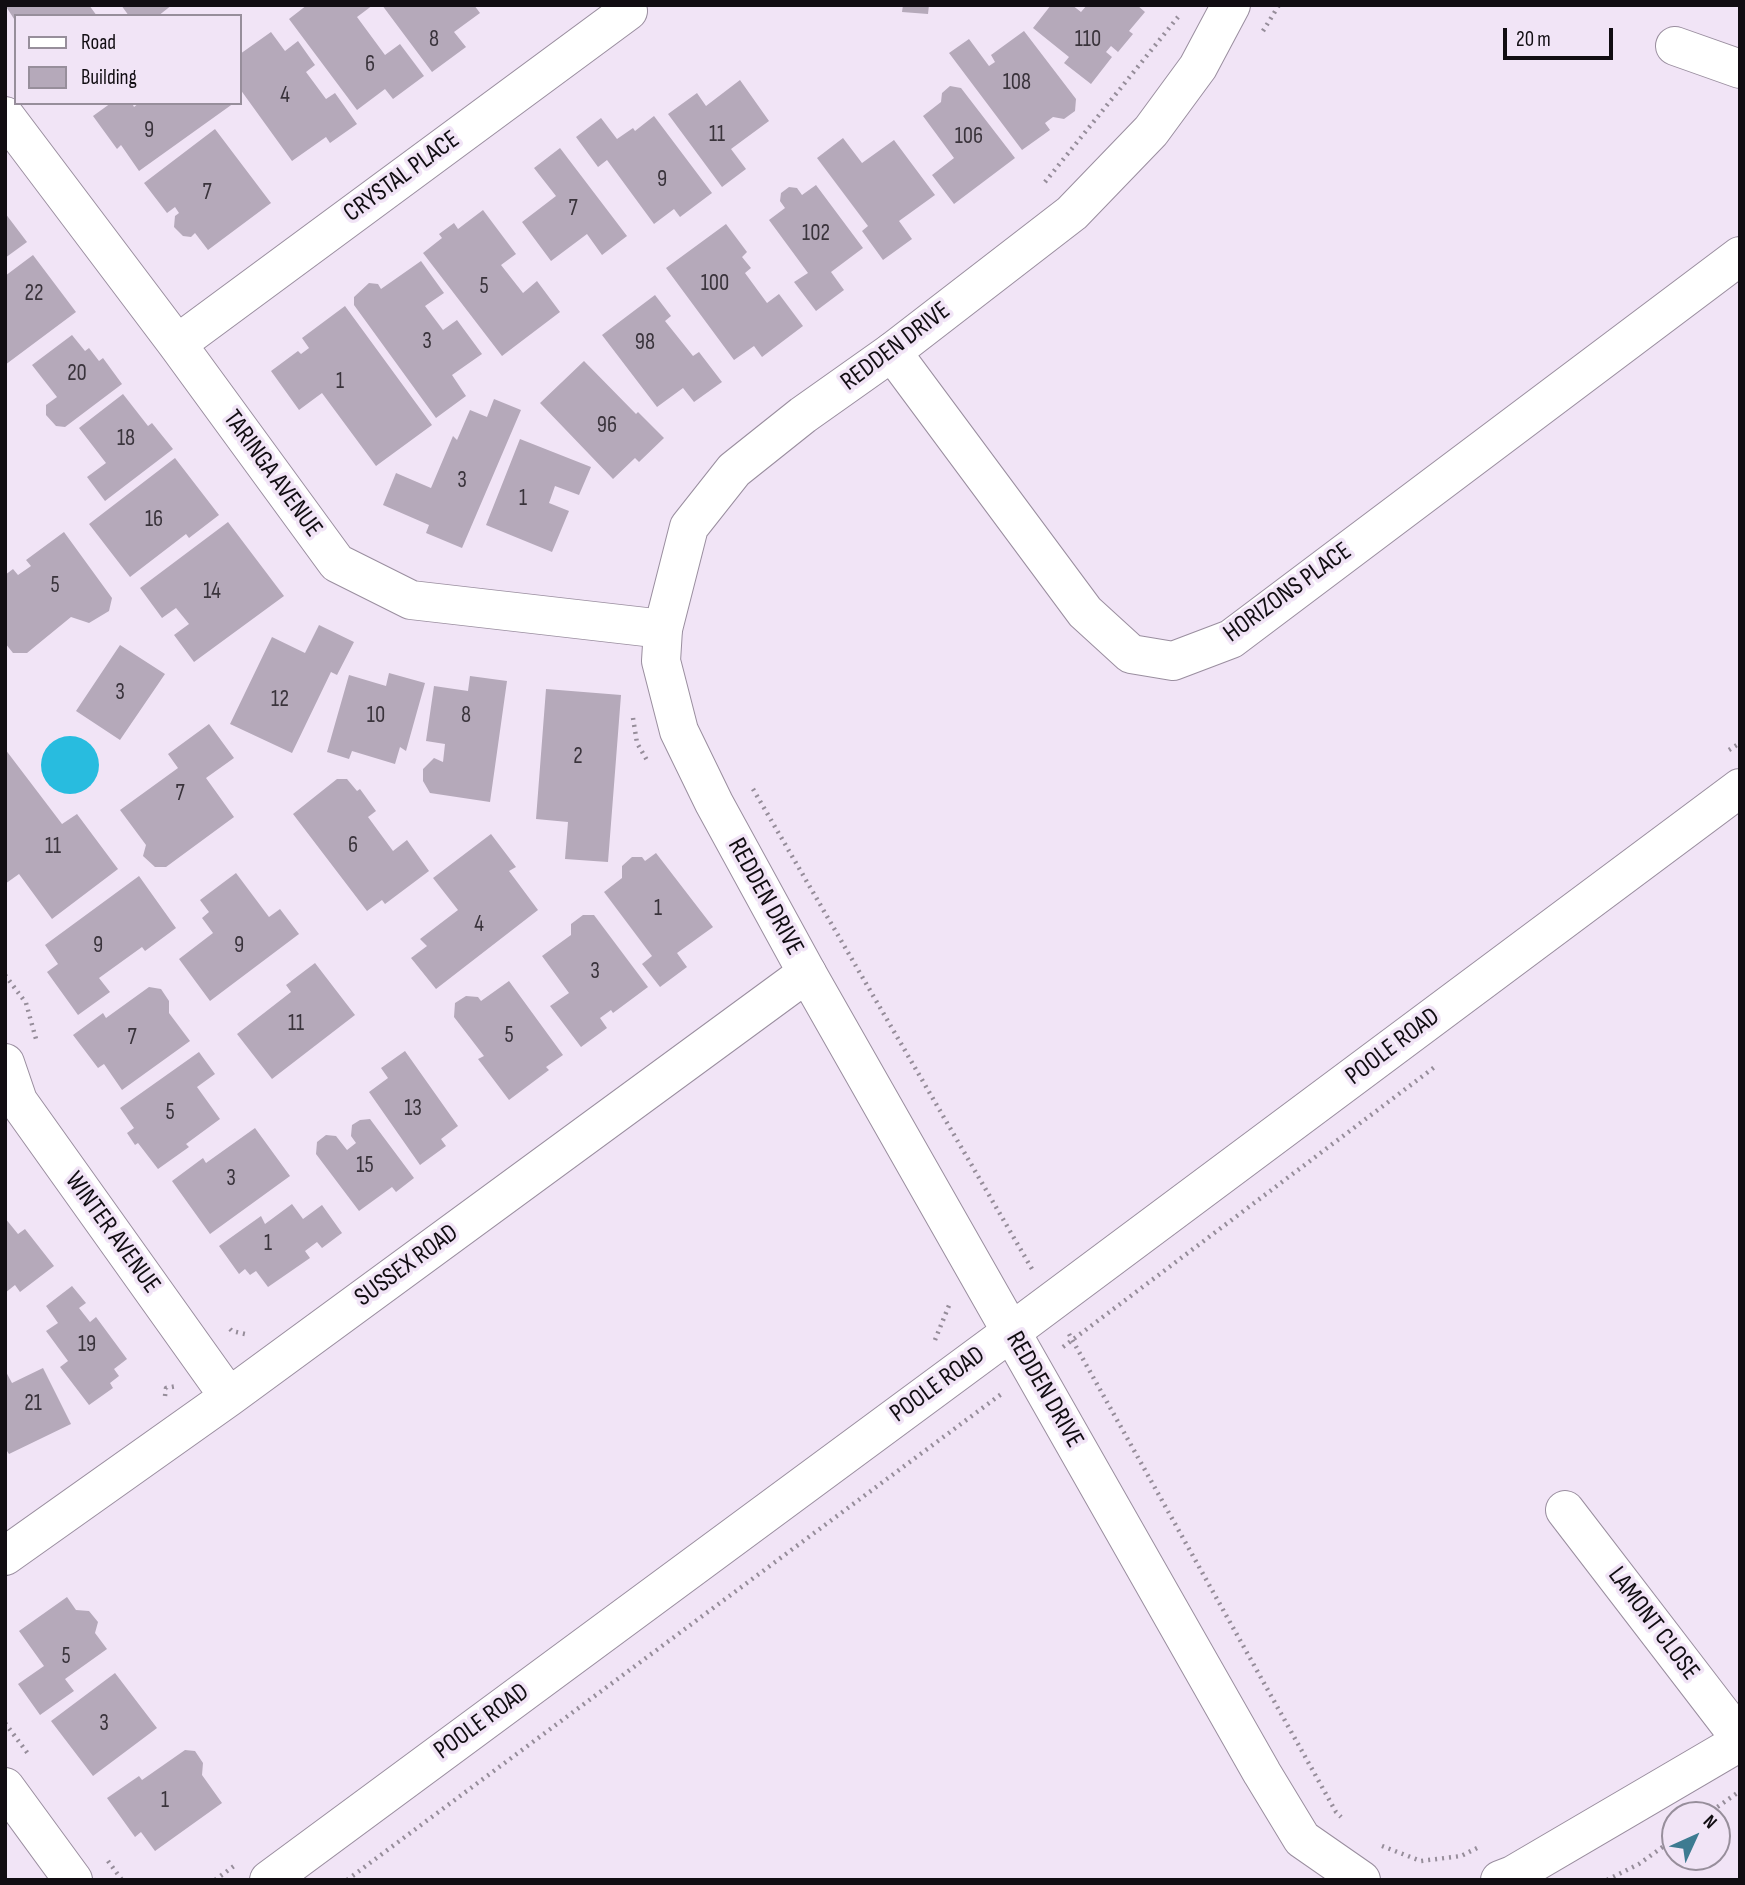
<!DOCTYPE html>
<style>
body{margin:0}
#map{position:relative;width:1745px;height:1885px;overflow:hidden;background:#f1e4f6;font-family:"Sofia Sans Condensed",sans-serif}
canvas{display:block}
.frame{position:absolute;inset:0;border:7px solid #110d12;pointer-events:none}
.legend{position:absolute;left:14px;top:14px;width:228px;height:91px;box-sizing:border-box;background:#f1e4f6;border:2px solid #978e9b;margin:0;padding:9px 12px;list-style:none;font-size:21px;color:#110d12}
.legend li{display:flex;align-items:center;gap:14px;height:35px}
.legend b{width:35px;border:2px solid #978e9b}
.north{position:absolute;left:1661px;top:1801px;width:70px;height:70px;box-sizing:border-box;background:#f1e4f6;border:2px solid #978e9b;border-radius:50%;rotate:45deg;font-size:19px;font-weight:700;line-height:28px;text-align:center;color:#110d12}
.north::after{content:'';display:block;margin:auto;width:24px;height:32px;background:#3d7b91;clip-path:polygon(50% 0,100% 100%,50% 72%,0 100%)}
.scale{position:absolute;left:1503px;top:28px;width:110px;height:32px;box-sizing:border-box;border:4px solid #110d12;border-top:0;padding-left:9px;font-size:21px;line-height:24px;white-space:nowrap;color:#110d12;-webkit-text-stroke:5px #f1e4f6;paint-order:stroke}
</style>
<div id="map">
<canvas width="1745" height="1885"></canvas>
<div class="frame"></div>
<ul class="legend">
<li><b style="height:9px;background:#fff"></b>Road</li>
<li><b style="height:19px;background:#b5a9ba"></b>Building</li>
</ul>
<div class="north">N</div>
<div class="scale">20 m</div>
</div>
<script>
const ctx = document.querySelector('canvas').getContext('2d');
ctx.lineJoin = 'round';
function fillPath(path, color) {
  ctx.fillStyle = color;
  ctx.fill(path, 'evenodd');
}
function toPath(rows) {
  const path = new Path2D();
  for (const r of rows) {
    if (r.length === 3) {
      path.moveTo(r[0] + r[2], r[1]);
      path.arc(r[0], r[1], r[2], 0, 2 * Math.PI);
      continue;
    }
    path.moveTo(r[0], r[1]);
    for (let i = 2; i < r.length; i += 2) path.lineTo(r[i], r[i + 1]);
  }
  return path;
}
function stroke(path, color, width, dash) {
  ctx.strokeStyle = color;
  ctx.lineWidth = width;
  ctx.lineCap = dash ? 'butt' : 'round';
  ctx.setLineDash(dash || []);
  ctx.stroke(path);
}
function drawText(font, color, halo, rows, align = 'center') {
  ctx.font = font + ' "Sofia Sans Condensed",sans-serif';
  ctx.lineWidth = 7;
  ctx.setLineDash([]);
  ctx.textBaseline = 'middle';
  ctx.strokeStyle = halo;
  ctx.fillStyle = color;
  for (const [text, x, y, turn = 0] of rows) {
    ctx.save();
    ctx.translate(x, y);
    ctx.rotate((+turn || 0) * Math.PI / 180);
    ctx.textAlign = isNaN(turn) ? turn : align;
    if (halo) ctx.strokeText(text, 0, 0);
    ctx.fillText(text, 0, 0);
    ctx.restore();
  }
}
fillPath(toPath([
 [70,765,29]
]), '#28bcdf');
fillPath(toPath([
 [5,5,89,5,97,16,16,16,16,22],
 [121,5,172,5,158,16,129,16],
 [307,5,373,5,357,17,385,55,400,44,424,76,393,99,385,89,357,110,289,19],
 [382,5,474,5,480,13,454,32,466,47,432,72],
 [903,5,929,5,928,14,902,12],
 [1051,5,1072,5,1081,12,1087,5,1137,5,1145,12,1129,31,1133,34,1118,52,1111,46,1106,52,1112,57,1091,84,1064,63,1069,57,1033,28],
 [1024,31,1076,99,1075,111,1064,119,1053,117,1045,123,1050,130,1022,150,949,53,969,39,989,66,995,62,991,55],
 [271,32,285,51,298,41,315,65,306,72,326,99,335,93,357,124,330,143,326,137,292,161,240,89,240,54],
 [740,80,769,121,731,149,746,169,722,187,668,114,697,93,706,106],
 [950,86,961,88,1015,158,954,204,932,175,954,158,923,116,941,102,942,93],
 [111,103,132,103,134,107,139,103,234,103,139,171,121,145,117,149,93,116],
 [654,116,712,193,680,217,674,209,654,224,607,160,598,167,576,137,601,118,617,139,633,128,635,131],
 [215,129,271,203,208,250,195,233,191,237,183,236,174,227,175,216,179,213,175,207,167,213,144,183],
 [843,138,862,163,894,140,935,195,899,221,912,239,883,260,862,231,868,226,817,158],
 [560,148,627,236,602,255,587,234,551,261,522,222,556,196,534,168],
 [816,185,863,248,831,272,844,290,816,311,794,282,808,273,769,220,785,208,780,201,781,193,789,187,797,188,802,195],
 [483,210,516,254,501,265,523,293,537,281,560,312,502,356,423,253,442,238,439,234,454,223,458,229],
 [5,213,27,242,5,258],
 [726,224,747,252,742,257,751,268,745,273,767,303,779,294,803,326,762,357,754,346,734,360,666,268],
 [33,255,76,312,5,365,5,276],
 [421,261,444,293,425,306,443,330,457,320,482,354,452,375,466,396,436,418,354,305,354,297,369,283,378,284,381,289],
 [655,295,671,316,665,321,693,356,699,352,722,382,694,402,683,388,657,407,602,335],
 [345,306,432,425,376,466,322,393,299,410,271,371,298,351,301,354,309,348,302,338],
 [72,335,85,351,89,348,99,361,103,358,122,384,65,427,56,426,46,415,46,405,57,397,32,365],
 [584,361,636,414,638,412,664,438,639,462,635,458,613,479,540,403],
 [123,394,148,426,152,423,173,449,105,501,87,477,106,463,79,428],
 [494,399,521,410,462,548,426,533,429,525,383,505,396,473,431,488,453,436,457,440,470,410,487,417],
 [520,439,591,467,579,495,555,486,549,503,569,511,552,552,486,525],
 [175,458,219,515,189,538,186,534,130,577,89,524],
 [228,522,284,596,194,662,174,635,189,624,176,608,162,618,140,588],
 [64,532,112,598,109,611,89,623,71,617,27,653,13,653,5,643,5,575,13,569,18,575,31,566,26,560],
 [319,625,354,642,337,675,331,672,292,753,230,724,272,637,305,653],
 [120,645,165,674,120,740,76,711],
 [389,673,425,683,406,751,400,747,395,764,352,751,349,759,327,752,349,675,386,686],
 [470,676,507,681,490,802,430,793,423,781,423,769,434,758,443,762,445,744,426,741,434,686,468,691],
 [546,689,621,695,608,862,565,859,568,822,536,819],
 [209,724,234,758,206,778,234,817,166,867,155,867,143,856,146,845,120,810,178,768,168,754],
 [5,749,62,824,77,814,118,869,52,919,19,874,5,884],
 [337,779,347,779,357,791,360,789,376,811,368,817,393,851,407,840,429,871,385,904,382,900,367,911,293,814],
 [491,834,516,867,509,871,538,910,436,989,411,958,427,946,420,939,458,910,433,878],
 [656,853,713,927,677,953,687,967,660,987,642,964,652,956,604,892,622,878,622,866,632,857,642,857,645,861],
 [236,873,269,917,280,909,299,934,210,1001,179,959,213,933,202,918,209,912,200,900],
 [139,876,176,928,145,951,142,947,99,978,110,992,78,1015,47,972,58,964,45,945],
 [583,915,594,915,648,987,613,1013,611,1010,600,1018,607,1028,581,1047,550,1006,569,993,542,956,571,935,571,924],
 [315,963,355,1015,272,1079,237,1034,291,992,286,985],
 [509,981,563,1055,546,1067,549,1070,509,1100,478,1059,484,1056,454,1017,455,1003,466,996,478,997,481,1001],
 [149,987,161,989,169,1001,169,1013,190,1041,122,1090,104,1064,98,1068,73,1035,103,1013,106,1018],
 [405,1051,458,1126,441,1139,446,1146,420,1165,369,1092,388,1078,381,1068],
 [199,1052,215,1074,197,1087,220,1119,186,1144,189,1147,158,1169,138,1143,135,1145,127,1133,134,1128,120,1108],
 [370,1119,414,1178,396,1192,392,1187,359,1211,316,1154,317,1142,326,1135,336,1136,347,1150,356,1143,351,1136,352,1125,360,1120],
 [255,1128,290,1176,210,1234,172,1181,203,1158,206,1163],
 [292,1204,303,1219,322,1205,342,1233,322,1248,317,1242,305,1251,310,1258,268,1287,256,1271,250,1275,245,1269,239,1274,219,1246,261,1216,265,1224],
 [5,1218,18,1234,25,1229,54,1266,20,1292,15,1285,5,1293],
 [72,1286,86,1303,79,1308,90,1322,96,1317,127,1359,114,1369,119,1376,110,1383,113,1388,89,1405,60,1367,68,1361,46,1331,58,1323,46,1306],
 [43,1368,71,1424,9,1454,5,1448,5,1370,12,1383],
 [67,1597,76,1610,89,1611,98,1622,95,1633,107,1649,65,1679,74,1691,40,1715,18,1684,44,1666,19,1631],
 [115,1673,157,1728,93,1776,51,1721],
 [185,1750,195,1751,203,1763,202,1775,222,1803,155,1851,141,1832,135,1837,107,1798,139,1776,142,1780]
]), '#b5a9ba');
const minor = toPath([
 [1675,46,1740,69],
 [5,116,177,344,337,563,411,600,663,629],
 [177,344,628,11],
 [892,352,1085,612,1131,654,1173,661,1231,639,1740,256],
 [5,1063,18,1101,229,1397],
 [1565,1510,1740,1738],
 [5,1556,229,1397,807,973],
 [5,1787,73,1880],
 [269,1880,1011,1332,1740,788]
]);
const tertiary = toPath([
 [1231,5,1198,67,1151,131,1072,213,892,352,803,415,734,470,689,527,663,629,661,661,679,731,714,803,807,973,1262,1773,1302,1839,1361,1880],
 [1500,1880,1513,1875,1740,1742]
]);
stroke(minor, '#9a8e9f', 40);
stroke(tertiary, '#9a8e9f', 40);
stroke(toPath([
 [1263,31,1279,5],
 [1045,182,1178,17],
 [633,718,637,743,648,762],
 [1729,750,1740,743],
 [753,789,1032,1269],
 [5,975,26,1003,36,1039],
 [230,1329,232,1331,245,1334],
 [1069,1334,1336,1812,1341,1817],
 [935,1340,950,1303],
 [1063,1347,1436,1066],
 [165,1396,166,1388,177,1386],
 [5,1723,29,1755],
 [1706,1815,1740,1791],
 [1382,1846,1421,1861,1461,1856,1477,1848],
 [108,1861,122,1880],
 [215,1880,234,1866],
 [347,1880,1004,1392],
 [1607,1880,1639,1864,1675,1838]
]), '#968d9a', 4.5, [2, 5]);
stroke(minor, '#fff', 38);
stroke(tertiary, '#fff', 38);
drawText('23px', '#3a343c', null, [
 ["8",434,40],
 ["110",1088,40],
 ["6",370,65],
 ["108",1017,83],
 ["4",285,96],
 ["9",149,131],
 ["11",717,135],
 ["106",969,137],
 ["9",662,180],
 ["7",207,193],
 ["7",573,209],
 ["102",816,234],
 ["100",715,284],
 ["5",484,287],
 ["22",34,294],
 ["3",427,342],
 ["98",645,343],
 ["20",77,374],
 ["1",340,382],
 ["96",607,426],
 ["18",126,439],
 ["3",462,481],
 ["1",523,499],
 ["16",154,520],
 ["5",55,586],
 ["14",212,592],
 ["3",120,693],
 ["12",280,700],
 ["10",376,716],
 ["8",466,716],
 ["2",578,757],
 ["7",180,794],
 ["6",353,846],
 ["11",53,847],
 ["1",658,909],
 ["4",479,925],
 ["9",98,946],
 ["9",239,946],
 ["3",595,972],
 ["11",296,1024],
 ["5",509,1036],
 ["7",132,1038],
 ["13",413,1109],
 ["5",170,1113],
 ["15",365,1166],
 ["3",231,1179],
 ["1",268,1244],
 ["19",87,1345],
 ["21",33,1404],
 ["5",66,1657],
 ["3",104,1724],
 ["1",165,1801]
]);
drawText('26px', '#110d12', '#f1e4f6', [
 ["CRYSTAL PLACE",402,177,-36],
 ["REDDEN DRIVE",896,347,-37],
 ["TARINGA AVENUE",272,474,54],
 ["HORIZONS PLACE",1288,593,-36],
 ["REDDEN DRIVE",765,897,61],
 ["POOLE ROAD",1393,1047,-37],
 ["WINTER AVENUE",112,1233,54],
 ["SUSSEX ROAD",407,1266,-36],
 ["POOLE ROAD",938,1385,-36],
 ["REDDEN DRIVE",1044,1390,60],
 ["LAMONT CLOSE",1653,1624,53],
 ["POOLE ROAD",482,1722,-36]
]);
</script>
